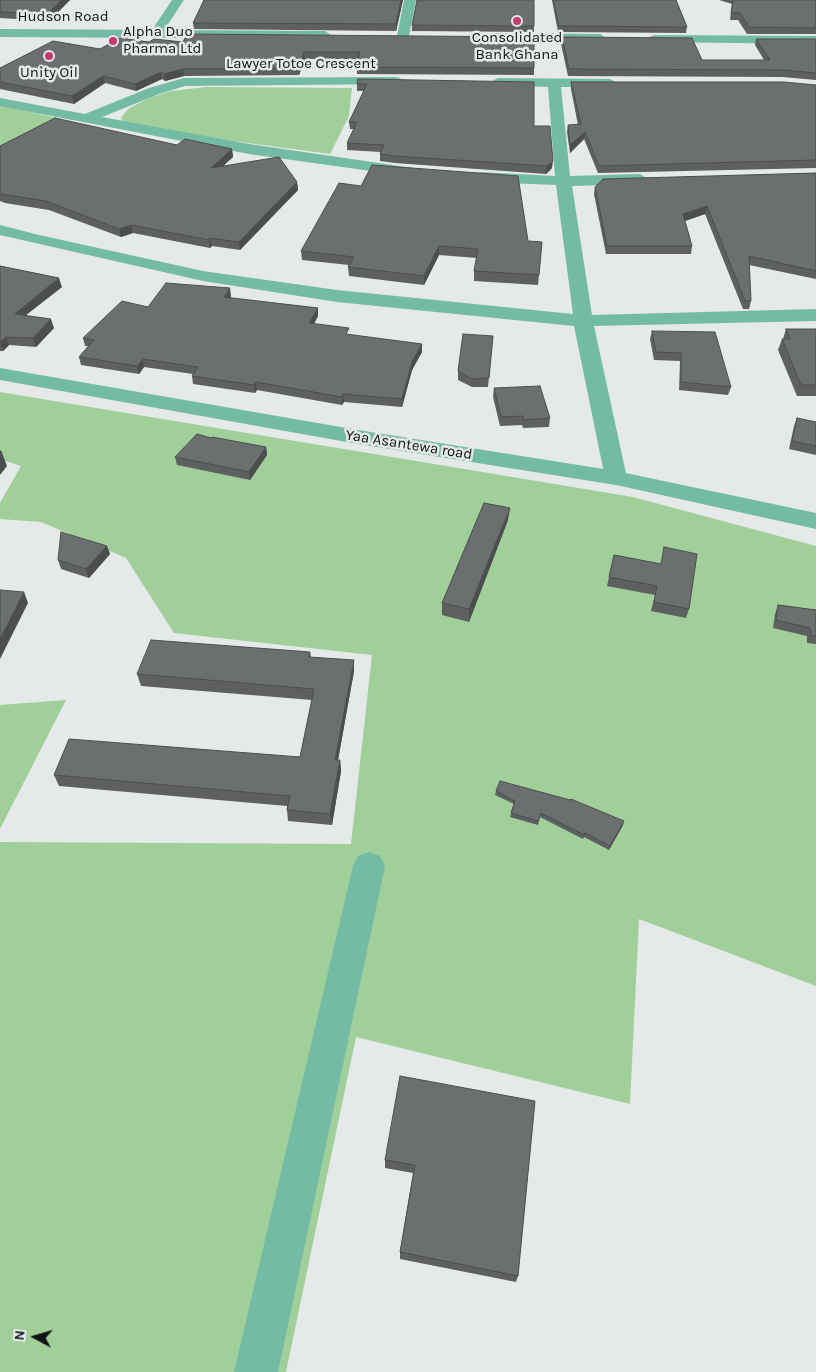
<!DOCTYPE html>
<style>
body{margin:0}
#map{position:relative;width:816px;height:1372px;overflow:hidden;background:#e5e9e9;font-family:Karla,sans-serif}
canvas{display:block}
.north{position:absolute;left:10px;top:1312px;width:50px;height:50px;-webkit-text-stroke:4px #e5e9e9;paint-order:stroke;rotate:276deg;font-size:14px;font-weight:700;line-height:20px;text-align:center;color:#121313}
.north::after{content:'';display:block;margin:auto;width:18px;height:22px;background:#121313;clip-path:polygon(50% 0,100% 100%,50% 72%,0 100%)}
</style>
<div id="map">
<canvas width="816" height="1372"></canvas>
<div class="north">N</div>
</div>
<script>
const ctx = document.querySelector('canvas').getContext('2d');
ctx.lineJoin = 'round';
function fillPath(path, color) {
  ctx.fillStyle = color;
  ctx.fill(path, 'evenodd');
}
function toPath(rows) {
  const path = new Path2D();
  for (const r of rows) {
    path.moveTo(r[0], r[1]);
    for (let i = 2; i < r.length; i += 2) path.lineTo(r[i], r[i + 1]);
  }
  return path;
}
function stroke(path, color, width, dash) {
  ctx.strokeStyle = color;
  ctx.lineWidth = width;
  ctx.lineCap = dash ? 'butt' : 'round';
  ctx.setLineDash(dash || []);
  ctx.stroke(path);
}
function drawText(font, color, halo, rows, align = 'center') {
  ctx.font = font + ' Karla,sans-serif';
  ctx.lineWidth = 5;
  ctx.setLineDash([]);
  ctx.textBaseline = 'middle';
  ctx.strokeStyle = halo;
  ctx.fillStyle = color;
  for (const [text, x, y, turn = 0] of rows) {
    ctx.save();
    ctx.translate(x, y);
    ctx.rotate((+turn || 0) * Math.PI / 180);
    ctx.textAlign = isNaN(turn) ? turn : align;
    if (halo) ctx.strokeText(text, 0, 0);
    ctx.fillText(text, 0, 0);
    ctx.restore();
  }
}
fillPath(toPath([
 [206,87,352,88,349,116,330,154,203,137,132,123,122,121,121,118,128,109,149,98,171,91],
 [0,105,62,119,0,151],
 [0,392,633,497,816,546,816,986,639,919,630,1104,356,1037,286,1372,0,1372,0,842,351,844,372,655,174,633,126,558,41,522,0,519,0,503,21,466,0,459],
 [66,700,0,829,0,705]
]), '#a1cf9a');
fillPath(toPath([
 [172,0,184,0,160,36,152,36,150,33,172,0],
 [404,0,416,0,409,36,403,40,397,36,404,0],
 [395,77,400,78,402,81,400,84,185,86,159,94,102,117,249,144,413,168,415,171,413,174,407,176,249,154,0,106,0,98,85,114,149,88,184,78,395,77],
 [498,78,610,79,617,83,610,87,561,87,570,176,640,174,648,179,640,184,572,186,592,315,816,309,816,321,594,326,627,478,624,483,616,485,608,483,605,478,574,326,337,302,203,281,0,235,0,225,39,235,203,271,337,290,573,314,556,185,480,182,472,177,480,172,555,176,548,87,493,85,491,82,498,78],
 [369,852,380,856,385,866,278,1372,234,1372,353,866,358,856,369,852]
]), '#73bba5');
fillPath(toPath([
 [0,29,325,31,331,35,325,39,0,37,0,29],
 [498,33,600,34,606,38,600,42,494,40,492,37,494,34,498,33],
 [655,35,816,36,816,44,651,42,649,39,651,36,655,35],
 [0,368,358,430,616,471,816,513,816,529,616,485,358,444,0,380,0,368]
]), '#73bba5');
fillPath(toPath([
 [0,0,70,0,49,21,0,18],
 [204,0,403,0,396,31,194,29,193,23],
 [552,0,676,0,687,27,686,33,558,32],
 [719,0,816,0,816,34,747,34,738,20,730,20,732,4],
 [412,25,534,26,534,32,412,31],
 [187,34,534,68,534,75,357,74,357,67,359,59,305,59,299,75,184,76,165,81,162,79,136,91,105,83,74,104,0,89,0,68,100,49,149,42,183,42],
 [562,37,702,60,764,60,755,45,756,39,816,39,816,80,782,77,568,76,561,44],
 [358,79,534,126,552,168,546,174,395,163,380,161,380,154,381,152,347,150,347,143,354,129,350,129,349,122,364,91,357,91,357,84],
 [571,82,816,85,816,168,598,173,584,139,570,153,567,132,568,125,578,125,571,89],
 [177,145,232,149,233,157,223,166,297,182,298,190,240,250,212,246,210,248,133,233,121,237,49,210,5,203,0,201,0,146],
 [816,173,816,279,749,265,751,301,749,309,743,309,705,214,685,221,692,246,691,254,606,254,594,194,595,187],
 [528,241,542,242,538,285,474,281,474,271,477,258,439,255,424,285,349,276,348,267,349,265,302,260,301,251],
 [0,266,62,287,26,315,54,328,36,347,9,345,3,351,0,351],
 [231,296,230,298,318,308,318,316,314,324,349,335,422,344,422,352,412,370,402,407,344,402,342,405,257,390,255,393,193,384,192,376,193,374,144,367,139,374,81,365,79,357,88,346,85,346,83,338,148,307],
 [786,329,816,329,816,396,797,396,778,350,782,339,783,339],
 [652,331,731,387,728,395,679,390,680,361,654,360,650,339],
 [493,336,488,387,472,387,458,380,458,371],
 [494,388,550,418,549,427,523,428,522,425,500,426,493,397],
 [797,418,816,422,816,455,789,449,794,426],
 [211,438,266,447,267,455,250,480,177,465,175,457],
 [508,520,469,622,442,615,442,603],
 [107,546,110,554,89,578,61,569,58,560],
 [664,547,689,609,686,618,651,611,655,595,607,586,614,555,661,564],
 [778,605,816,610,816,644,807,643,807,636,773,628,775,614],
 [310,652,311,657,354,671,338,760,340,760,341,771,332,825,288,821,287,810,287,806,59,786,54,775,300,757,312,700,141,686,137,674],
 [496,791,623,825,609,850,584,837,583,839,540,817,538,825,510,817,514,804,495,795],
 [535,1101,518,1276,516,1282,400,1259,400,1252,413,1173,385,1168,385,1160]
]), '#5d5f60');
fillPath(toPath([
 [62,0,70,0,49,21,47,14],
 [401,0,403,0,396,31,396,24],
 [304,52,305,59,299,75,299,68],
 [183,69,184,76,165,81,164,74],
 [161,72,162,79,136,91,135,84],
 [103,76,105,83,74,104,72,96],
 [585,132,584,139,570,153,570,145],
 [232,149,233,157,212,176,211,168],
 [553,161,552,168,546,174,547,166],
 [297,182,298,190,240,250,239,242],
 [707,206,705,214,682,222,683,214],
 [132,225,133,233,121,237,119,229],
 [210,238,212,246,210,248,209,240],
 [439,246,439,255,424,285,424,276],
 [59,278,62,287,17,322,15,314],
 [230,288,231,296,225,305,224,297],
 [318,308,318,316,310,331,309,323],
 [51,319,54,328,36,347,33,338],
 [6,337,9,345,3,351,0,343],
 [422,344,422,352,412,370,402,407,402,399,412,362],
 [143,359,144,367,139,374,137,366],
 [256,382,257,390,255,393,254,385],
 [343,394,344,402,342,405,342,397],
 [266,447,267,455,250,480,249,472],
 [1,450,7,466,0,475,0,451],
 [510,508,508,520,469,622,469,609],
 [107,546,110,554,89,578,86,569],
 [24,592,28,603,0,659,0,639],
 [354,660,354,671,336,771,335,760],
 [340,760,341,771,332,825,330,814],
 [624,821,623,825,609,850,610,846]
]), '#4c4e4e');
const building = toPath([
 [0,0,62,0,47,14,0,12,0,0],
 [204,0,401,0,396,24,193,23,204,0],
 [417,0,534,0,534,26,412,25,417,0],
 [553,0,676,0,687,27,559,26,553,0],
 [733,0,816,0,816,28,749,27,740,13,731,13,733,0],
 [187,34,534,37,534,68,357,67,360,52,304,52,299,68,183,69,164,74,161,72,135,84,103,76,72,96,0,82,0,68,53,41,100,49,120,38,149,42,154,39,183,42,187,34],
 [562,37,692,38,702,60,770,60,756,39,816,39,816,73,784,70,569,69,562,37],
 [358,79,534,82,534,126,550,126,553,161,547,166,395,156,380,154,384,145,347,143,357,122,349,122,367,84,357,84,358,79],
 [571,82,784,82,816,85,816,160,599,166,585,132,570,145,568,125,581,124,571,82],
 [55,118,177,145,185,139,232,149,211,168,279,157,297,182,239,242,210,238,209,240,132,225,119,229,46,201,0,194,0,146,55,118],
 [372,165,518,176,528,241,542,242,539,275,474,271,478,249,439,246,424,276,348,267,354,257,301,251,339,183,361,186,372,165],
 [816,173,816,271,749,256,751,301,745,301,707,206,683,214,692,246,607,246,595,187,603,179,816,173],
 [0,266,59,278,15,314,51,319,33,338,6,337,0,342,0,266],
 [166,283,230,288,224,297,318,308,309,323,349,328,346,334,422,344,412,362,402,399,343,394,342,397,256,382,254,385,192,376,198,367,143,359,137,366,79,357,94,340,83,338,122,301,148,307,166,283],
 [786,329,816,329,816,385,801,385,782,339,790,339,786,329],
 [652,331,715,332,731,387,681,382,681,353,656,352,652,331],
 [463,334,493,336,489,378,472,379,458,371,463,334],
 [540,386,550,418,524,420,523,416,501,417,494,388,540,386],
 [797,418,816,422,816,446,792,441,797,418],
 [197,434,211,438,212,437,266,447,249,472,175,457,197,434],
 [484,503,510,508,469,609,442,603,484,503],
 [61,532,107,546,86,569,58,560,61,532],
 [664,547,697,554,689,609,654,602,657,586,609,577,614,555,661,564,664,547],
 [0,590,24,592,0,639,0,590],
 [778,605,816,610,816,636,811,635,810,628,776,620,778,605],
 [151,640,310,652,309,657,354,660,335,760,340,760,330,814,287,810,290,796,54,775,69,739,300,757,314,689,137,674,151,640],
 [500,781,570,800,571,799,624,821,610,846,585,833,584,835,541,813,538,821,511,813,515,801,496,791,500,781],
 [400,1076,535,1101,518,1276,400,1252,415,1165,385,1160,400,1076]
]);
fillPath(building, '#6c6f70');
stroke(building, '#4c4e4e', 1);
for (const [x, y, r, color] of [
 [517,21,5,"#c33a73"],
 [113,41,5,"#c33a73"],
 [49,56,5,"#c33a73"]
]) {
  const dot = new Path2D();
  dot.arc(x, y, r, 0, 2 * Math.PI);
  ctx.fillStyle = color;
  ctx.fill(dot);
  stroke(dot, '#e5e9e9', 2);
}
drawText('15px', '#121313', '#e5e9e9', [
 ["Hudson Road",63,17],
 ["Lawyer Totoe Crescent",301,64],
 ["Yaa Asantewa road",409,445,9]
]);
drawText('15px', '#121313', '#e5e9e9', [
 ["Alpha Duo",123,32,"left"],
 ["Pharma Ltd",123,49,"left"],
 ["Consolidated",517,38],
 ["Bank Ghana",517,55],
 ["Unity Oil",49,73]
]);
</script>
